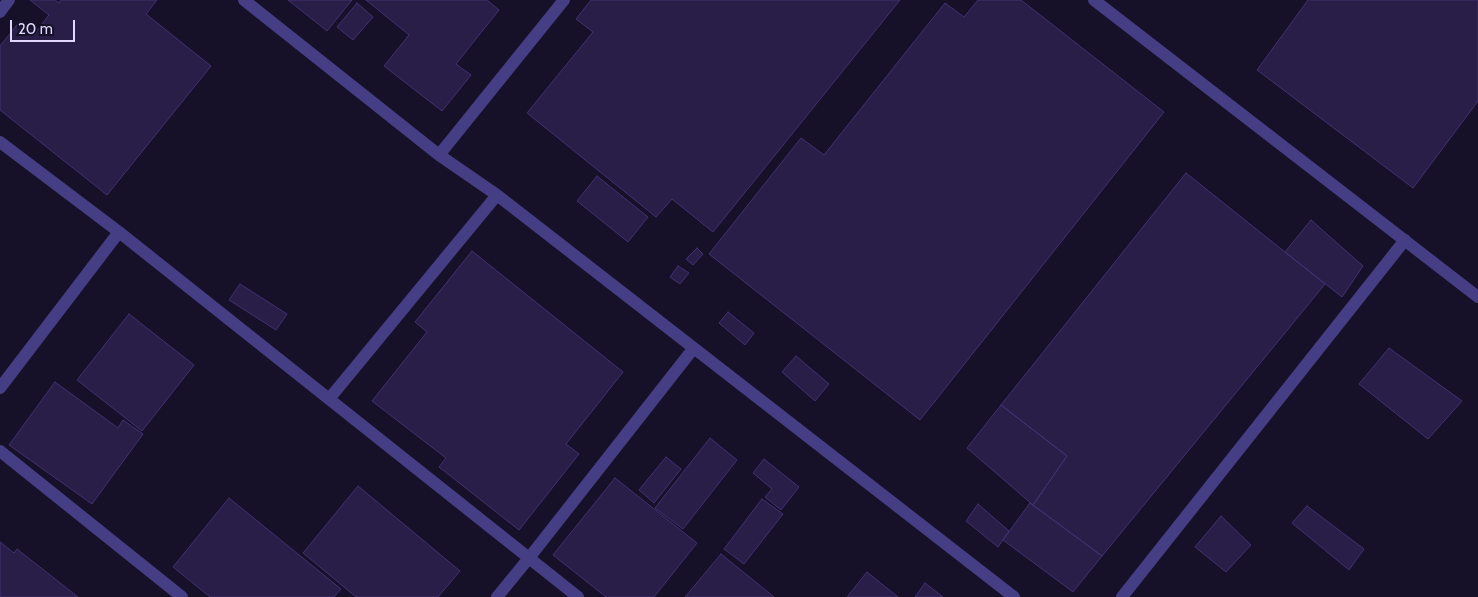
<!DOCTYPE html>
<style>
body{margin:0}
#map{position:relative;width:1478px;height:597px;overflow:hidden;background:#161128;font-family:Cabin,sans-serif}
canvas{display:block}
.scale{position:absolute;left:10px;top:20px;width:65px;height:22px;box-sizing:border-box;border:2px solid #e0d9fd;border-top:0;padding-left:6px;font-size:15px;line-height:18px;white-space:nowrap;color:#e0d9fd;-webkit-text-stroke:4px #161128;paint-order:stroke}
</style>
<div id="map">
<canvas width="1478" height="597"></canvas>
<div class="scale">20 m</div>
</div>
<script>
const ctx = document.querySelector('canvas').getContext('2d');
ctx.lineJoin = 'round';
function fillPath(path, color) {
  ctx.fillStyle = color;
  ctx.fill(path, 'evenodd');
}
function toPath(rows) {
  const path = new Path2D();
  for (const r of rows) {
    path.moveTo(r[0], r[1]);
    for (let i = 2; i < r.length; i += 2) path.lineTo(r[i], r[i + 1]);
  }
  return path;
}
function stroke(path, color, width, dash) {
  ctx.strokeStyle = color;
  ctx.lineWidth = width;
  ctx.lineCap = dash ? 'butt' : 'round';
  ctx.setLineDash(dash || []);
  ctx.stroke(path);
}
const building = toPath([
 [30,0,55,0,59,3,61,0,157,0,146,14,211,66,107,195,0,110,0,46,20,21,35,33,49,15,30,0],
 [288,0,352,0,327,31,288,0],
 [366,0,487,0,499,10,456,64,471,75,442,111,384,66,409,35,366,0],
 [591,0,900,0,713,232,672,199,656,217,527,113,593,32,576,19,591,0],
 [978,0,1021,0,1164,112,920,420,709,254,801,138,824,155,945,3,964,17,978,0],
 [1308,0,1478,0,1478,101,1413,188,1257,70,1308,0],
 [357,3,373,17,353,40,337,27,357,3],
 [1186,173,1325,284,1102,556,1033,505,1067,456,1001,405,1186,173],
 [597,176,648,217,628,242,577,201,597,176],
 [1311,220,1363,266,1342,297,1285,252,1311,220],
 [697,248,703,254,693,265,686,259,697,248],
 [472,251,623,372,566,444,579,454,519,530,439,467,446,458,372,401,427,332,415,322,472,251],
 [678,266,689,273,680,284,670,277,678,266],
 [240,284,287,314,276,330,229,300,240,284],
 [728,312,754,333,745,345,719,323,728,312],
 [129,314,194,365,142,431,77,380,129,314],
 [1389,348,1462,401,1428,439,1359,384,1389,348],
 [796,356,829,384,815,401,782,372,796,356],
 [55,382,118,428,123,420,143,434,92,504,9,445,55,382],
 [1001,405,1067,456,1033,505,967,448,1001,405],
 [710,438,737,460,683,529,655,508,710,438],
 [666,457,681,469,654,503,639,490,666,457],
 [764,459,799,487,781,510,765,497,772,489,753,473,764,459],
 [615,478,697,543,654,597,606,597,553,555,615,478],
 [358,486,460,571,438,597,356,597,303,553,358,486],
 [229,498,341,589,334,597,210,597,173,567,229,498],
 [762,499,783,514,744,564,724,549,762,499],
 [1030,503,1102,556,1073,592,1003,540,1030,503],
 [978,504,1009,531,998,547,966,521,978,504],
 [1307,506,1364,549,1349,570,1292,523,1307,506],
 [1221,516,1251,545,1226,572,1195,547,1221,516],
 [0,542,14,553,17,549,78,597,0,597,0,542],
 [721,554,774,597,685,597,721,554],
 [867,572,898,597,847,597,867,572],
 [925,583,943,597,915,597,925,583]
]);
fillPath(building, '#291e48');
stroke(building, '#423173', 1);
stroke(toPath([
 [244,0,439,155,497,195,1014,597],
 [1094,0,1478,297],
 [0,12,9,0],
 [0,142,119,232,578,597],
 [439,155,564,0],
 [0,388,119,232],
 [329,399,497,195],
 [0,451,182,597],
 [497,597,529,558,693,349],
 [1122,597,1405,240]
]), '#453e84', 12);
</script>
